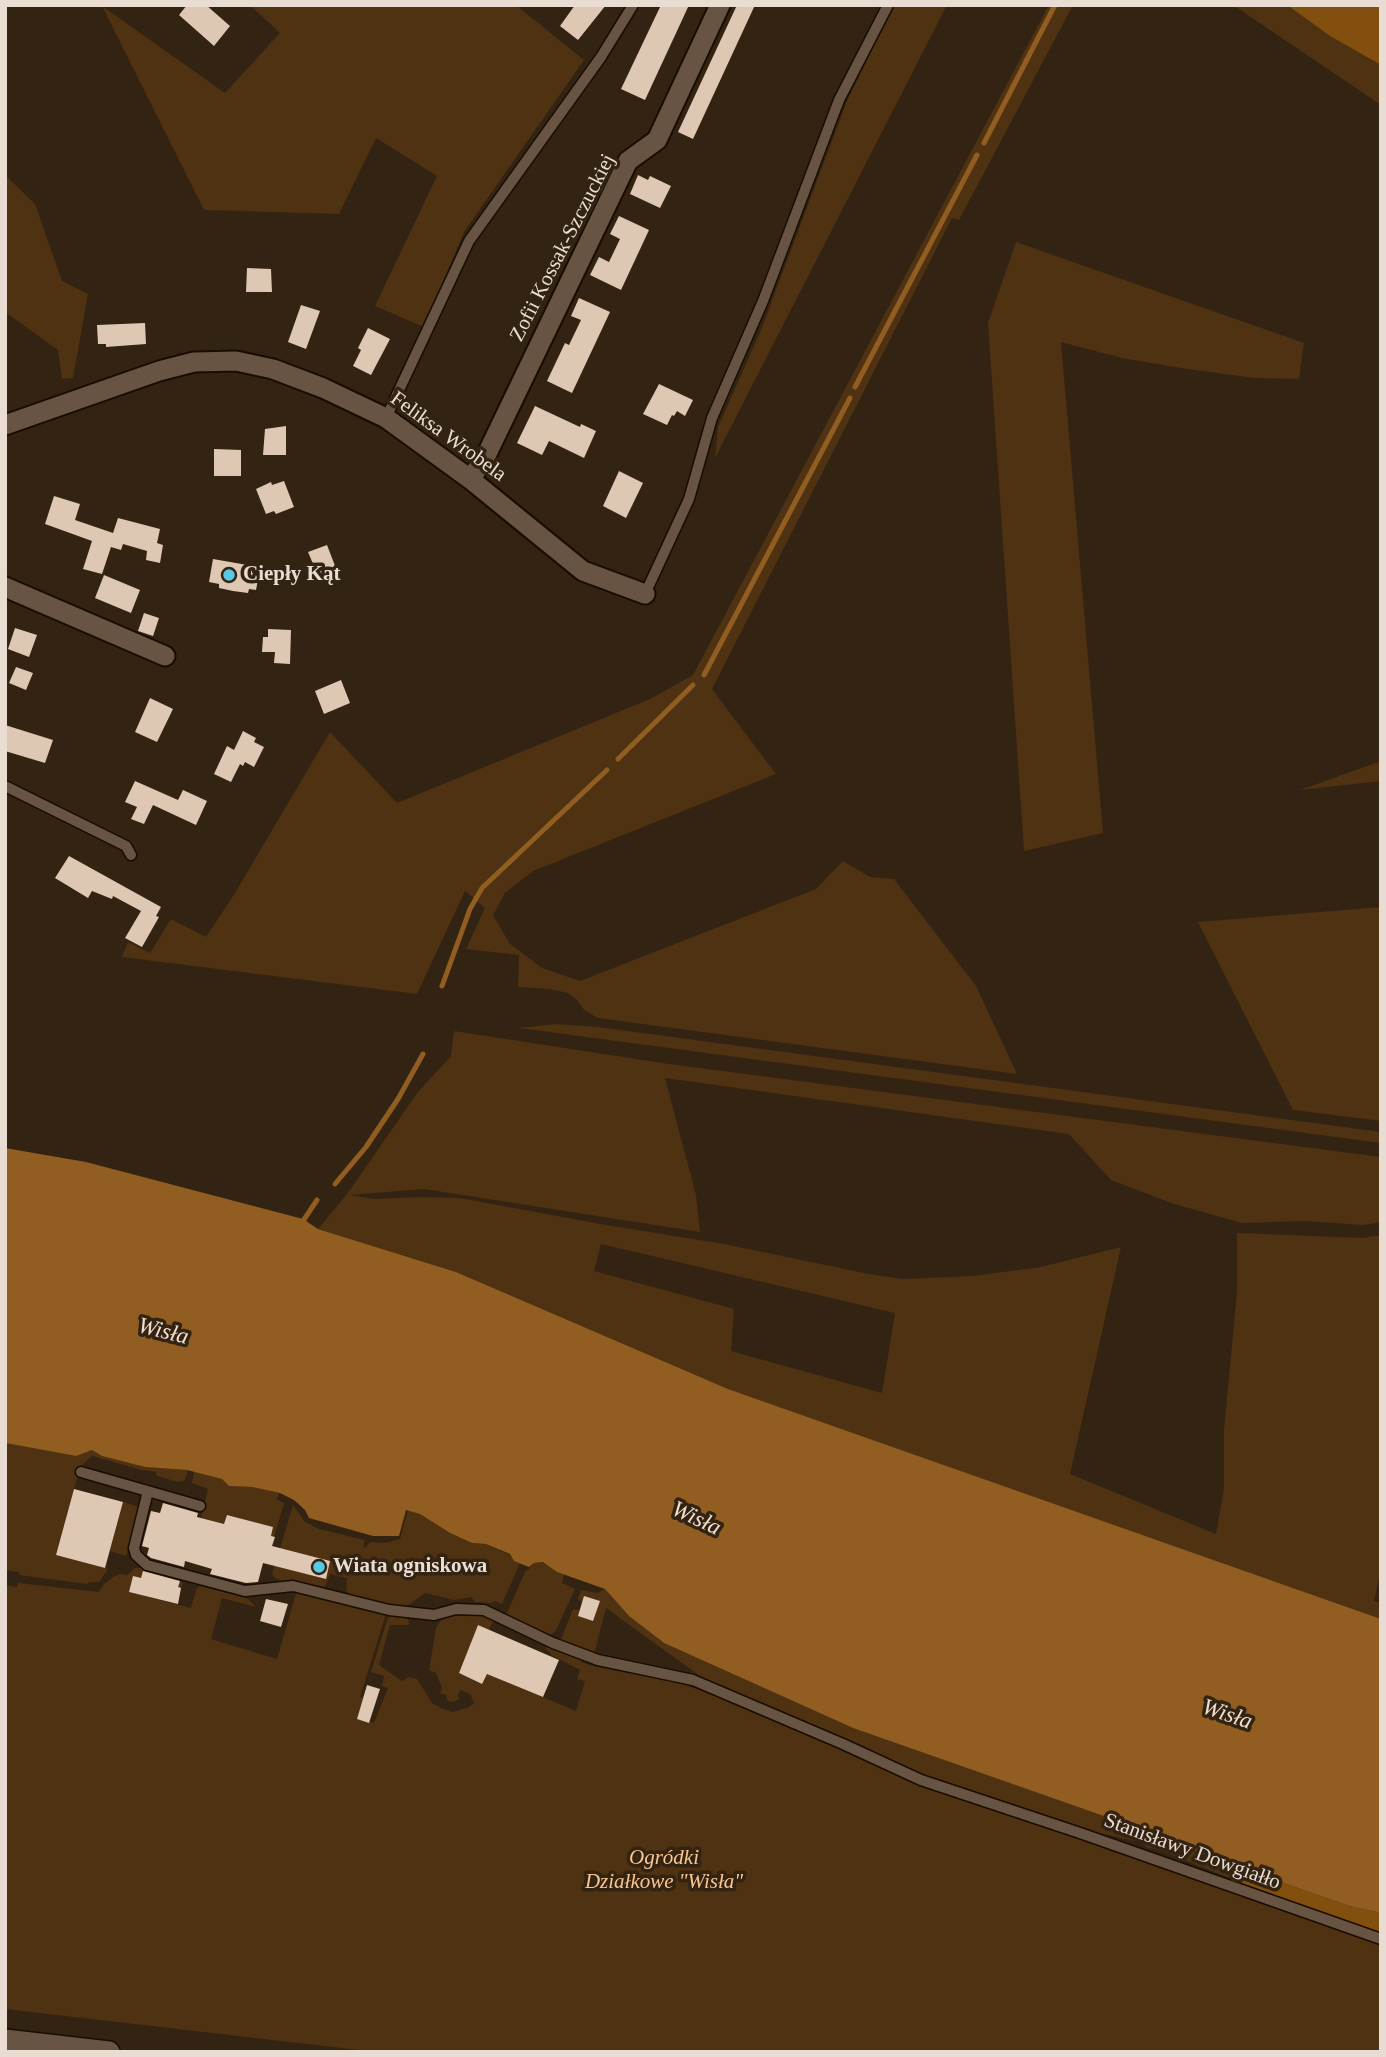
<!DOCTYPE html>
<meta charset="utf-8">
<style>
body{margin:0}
#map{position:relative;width:1386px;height:2057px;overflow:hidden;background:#332312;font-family:Georgia,serif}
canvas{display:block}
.frame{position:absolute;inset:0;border:7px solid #e9ddd3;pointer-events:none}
</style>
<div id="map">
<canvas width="1386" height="2057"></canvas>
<div class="frame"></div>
</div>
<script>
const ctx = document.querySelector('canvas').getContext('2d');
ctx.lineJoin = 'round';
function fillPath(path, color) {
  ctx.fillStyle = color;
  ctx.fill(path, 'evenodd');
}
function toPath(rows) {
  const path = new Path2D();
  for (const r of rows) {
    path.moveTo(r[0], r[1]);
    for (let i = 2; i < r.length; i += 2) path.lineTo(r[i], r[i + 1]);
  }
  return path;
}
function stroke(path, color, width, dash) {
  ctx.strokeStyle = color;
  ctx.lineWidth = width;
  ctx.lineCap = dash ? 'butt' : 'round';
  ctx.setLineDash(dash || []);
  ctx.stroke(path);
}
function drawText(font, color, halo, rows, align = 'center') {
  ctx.font = font + ' Georgia,serif';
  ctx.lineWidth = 7;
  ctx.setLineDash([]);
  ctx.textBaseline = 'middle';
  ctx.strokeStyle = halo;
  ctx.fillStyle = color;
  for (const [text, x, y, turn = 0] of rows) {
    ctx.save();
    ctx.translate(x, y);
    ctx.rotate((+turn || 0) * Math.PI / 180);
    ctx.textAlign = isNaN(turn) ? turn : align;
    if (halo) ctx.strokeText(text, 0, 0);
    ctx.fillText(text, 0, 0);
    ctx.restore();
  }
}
fillPath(toPath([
 [250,5,516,5,584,60,464,232,424,327,375,306,437,176,376,138,339,214,204,210,102,6,225,93,280,33],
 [894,5,947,5,715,458,718,427,761,330,847,101],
 [1049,5,1073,5,959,220,952,218,712,689,776,774,533,871,505,893,493,915,510,944,542,968,580,981,816,889,843,861,870,877,894,879,976,986,1017,1074,598,1018,584,1010,578,1001,568,993,550,989,518,987,519,955,466,949,485,908,465,891,417,994,122,957,128,942,150,953,171,919,206,937,235,893,330,732,397,803,650,699,693,675],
 [1233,5,1287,5,1330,36,1381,65,1381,105],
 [5,175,35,204,62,281,88,294,73,378,62,379,58,350,5,312],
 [1016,242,1304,343,1299,379,1255,378,1187,369,1122,358,1061,342,1103,833,1024,851,988,323],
 [1381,761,1381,781,1300,790],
 [1381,907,1381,1121,1293,1110,1198,922],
 [556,1024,598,1027,1381,1132,1381,1143,519,1028],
 [454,1031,669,1064,1381,1157,1381,1222,1363,1225,1305,1221,1242,1223,1174,1204,1111,1180,1069,1134,665,1078,696,1195,700,1232,424,1189,350,1195,374,1199,419,1197,460,1198,606,1225,724,1244,869,1274,903,1279,973,1276,1041,1267,1121,1247,1070,1474,1216,1534,1224,1488,1224,1430,1237,1292,1237,1233,1363,1238,1381,1235,1381,1570,1374,1601,1381,1603,1381,1619,728,1389,456,1272,318,1229,347,1194,418,1092,451,1056],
 [601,1244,895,1313,882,1393,731,1351,734,1309,594,1271],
 [5,1443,76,1456,92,1449,102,1456,145,1467,188,1470,185,1480,178,1482,157,1476,156,1472,142,1470,92,1456,80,1467,56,1555,108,1569,99,1582,90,1582,87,1584,19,1575,19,1572,5,1570],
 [194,1471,222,1479,229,1486,252,1487,280,1493,276,1499,284,1503,274,1537,271,1536,273,1527,228,1515,224,1524,201,1518,208,1489,192,1483],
 [123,1502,139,1507,126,1556,110,1551],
 [293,1505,305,1522,319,1529,365,1540,363,1546,365,1548,370,1542,385,1543,400,1539,408,1510,420,1514,450,1533,472,1543,486,1544,510,1555,514,1561,520,1563,502,1604,495,1601,492,1603,475,1602,471,1597,454,1600,425,1593,403,1609,350,1595,346,1590,347,1578,330,1574,325,1587,293,1581,283,1582,274,1577,272,1574],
 [543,1562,564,1574,562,1583,575,1589,556,1630,549,1637,506,1615,526,1570,528,1570,534,1563],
 [135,1568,143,1568,183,1583,181,1588,133,1577,129,1592,191,1608,196,1590,200,1586,247,1598,256,1607,222,1598,211,1639,277,1659,297,1590,386,1614,360,1697,363,1698,357,1719,374,1723,388,1688,382,1686,384,1676,371,1672,389,1614,404,1616,408,1619,409,1625,390,1625,379,1665,402,1681,409,1677,417,1679,432,1703,441,1708,453,1712,469,1707,474,1703,470,1694,461,1690,458,1694,459,1699,453,1702,448,1701,446,1695,440,1693,442,1688,436,1673,429,1670,436,1628,441,1620,455,1614,476,1612,494,1619,489,1630,478,1625,459,1673,481,1684,491,1665,507,1682,576,1711,585,1681,577,1679,580,1670,553,1656,545,1648,547,1645,581,1658,581,1662,596,1667,674,1682,714,1694,917,1784,1077,1837,1317,1923,1381,1943,1381,2052,376,2052,5,2009,5,1585,17,1587,18,1583,99,1592,104,1584,113,1577,120,1574,127,1575],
 [605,1589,629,1616,664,1643,853,1728,1115,1820,1238,1867,1242,1883,1156,1849,1148,1848,1139,1842,1095,1832,930,1778,704,1679,606,1608,594,1654,560,1642,573,1609,580,1610,582,1602,578,1599,581,1590,597,1593]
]), '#4e3212');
fillPath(toPath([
 [1287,5,1381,5,1381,65,1330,36],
 [1238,1867,1349,1906,1381,1913,1381,1935,1242,1883]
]), '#824f0e');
fillPath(toPath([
 [5,1148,86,1162,303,1219,318,1229,456,1272,728,1389,1381,1619,1381,1913,1349,1906,1238,1867,1115,1820,853,1728,664,1643,629,1616,605,1589,557,1572,543,1562,534,1563,529,1567,514,1561,510,1554,486,1544,472,1543,450,1533,420,1514,406,1510,399,1536,373,1536,309,1518,305,1510,294,1500,280,1493,252,1487,229,1486,222,1479,187,1470,145,1467,102,1456,92,1450,76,1456,5,1443]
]), '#915d21');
stroke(toPath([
 [984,143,1055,5],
 [855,387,977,155],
 [704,675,850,398],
 [618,759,693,685],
 [442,986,470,909,482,888,607,770],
 [335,1184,366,1147,398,1099,423,1054],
 [301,1224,317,1200]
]), '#915d21', 5);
fillPath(toPath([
 [187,5,206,5,230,26,214,46,179,15],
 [575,5,606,5,578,40,560,26],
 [661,5,689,5,645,100,621,89],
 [737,5,755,5,693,139,678,132],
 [638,175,648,180,650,176,671,186,660,208,630,194],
 [619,216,649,230,621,290,590,275,599,257,609,262,620,239,610,234],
 [247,268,271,269,272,292,246,292],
 [579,298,610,312,572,393,547,381,565,343,569,345,581,320,571,316],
 [301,305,320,311,306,349,288,342],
 [145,323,146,344,106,347,106,344,98,344,97,325],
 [368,328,390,339,371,375,353,366,361,350,358,348],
 [659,384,693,400,685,416,677,411,674,416,672,415,667,425,643,414],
 [535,406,580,427,581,424,596,431,584,458,549,441,542,455,517,443],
 [286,426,286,455,263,455,265,429],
 [214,449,241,450,241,476,214,476],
 [619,471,643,483,626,518,603,506],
 [284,481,294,507,276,514,274,511,266,514,256,489,271,482,272,485],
 [54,496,80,504,75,520,113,533,118,518,160,529,157,543,163,545,160,563,146,560,147,551,123,544,121,550,111,547,102,574,83,569,92,541,45,524],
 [327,545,337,571,319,578,308,552],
 [213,559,253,566,252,573,259,574,256,590,249,589,248,593,233,591,219,588,219,584,209,582],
 [104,575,140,590,131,613,95,598],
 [144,613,159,618,153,636,138,631],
 [15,628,37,635,29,657,8,649],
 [268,629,291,630,290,664,274,663,275,652,262,652,263,637,268,637],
 [16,667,33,673,26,690,9,683],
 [341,680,350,703,324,714,315,691],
 [150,698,173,709,157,742,135,732],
 [5,725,53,740,45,763,5,751],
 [243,731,256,738,254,742,264,747,254,767,245,762,243,766,240,764,231,782,214,774,227,746,234,750],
 [135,781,178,800,183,790,207,801,196,825,153,805,144,824,131,819,137,807,125,802],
 [69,856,161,907,156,916,159,917,142,947,125,938,141,911,113,896,112,899,92,891,88,898,55,878],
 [74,1489,123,1502,105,1568,56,1555],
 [163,1503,198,1513,197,1517,224,1524,227,1515,273,1527,271,1536,275,1537,272,1546,330,1561,326,1579,263,1563,258,1582,246,1583,210,1574,212,1569,185,1561,184,1567,151,1558,147,1555,149,1548,142,1546,151,1511,160,1513],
 [143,1571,180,1581,178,1587,181,1588,178,1604,129,1592,133,1576,141,1578],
 [584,1596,600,1601,593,1621,578,1616],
 [266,1599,288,1604,281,1627,260,1621],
 [478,1625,559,1660,543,1697,487,1674,482,1684,459,1673],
 [367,1685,380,1689,369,1723,357,1719]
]), '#dec8b3');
const lane = toPath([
 [386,418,469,241,601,57,633,5],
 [645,594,689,499,712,418,763,301,839,100,888,5],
 [5,786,126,846,131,855],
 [81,1472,200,1506],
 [148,1491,134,1548,136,1555,147,1565,245,1591,293,1586,389,1610,434,1615,456,1609,484,1610,553,1643,598,1660,693,1680,707,1686,843,1744,921,1780,1080,1833,1381,1939]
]);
const street = toPath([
 [5,425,159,371,194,362,236,361,273,369,323,388,386,418,470,479,583,571,645,594],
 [470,479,484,460,628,161,657,140,720,5],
 [5,587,165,656]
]);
const secondary = toPath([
 [5,2040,109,2052]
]);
stroke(lane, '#1a0c00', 13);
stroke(street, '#1a0c00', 23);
stroke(secondary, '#1a0c00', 24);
stroke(lane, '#675442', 10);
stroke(street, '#675442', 19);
stroke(secondary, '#675442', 21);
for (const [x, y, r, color] of [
 [229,575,7,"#58c9e4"],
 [319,1567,7,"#58c9e4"]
]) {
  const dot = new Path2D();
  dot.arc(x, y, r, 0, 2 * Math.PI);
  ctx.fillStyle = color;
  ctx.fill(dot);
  stroke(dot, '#332312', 2.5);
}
drawText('21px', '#e9ddd3', '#332312', [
 ["Zofii Kossak-Szczuckiej",563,248,-63],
 ["Feliksa Wrobela",448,437,36],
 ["Stanisławy Dowgiałło",1192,1852,20]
]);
drawText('bold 21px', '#e9ddd3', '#332312', [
 ["Ciepły Kąt",243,575],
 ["Wiata ogniskowa",333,1567]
], 'left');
drawText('italic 21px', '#fbc58f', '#332312', [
 ["Ogródki",664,1858],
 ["Działkowe \"Wisła\"",664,1882]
]);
drawText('italic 23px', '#f1dfce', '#332312', [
 ["Wisła",163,1332,14],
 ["Wisła",696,1519,25],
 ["Wisła",1227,1715,19]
]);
</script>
